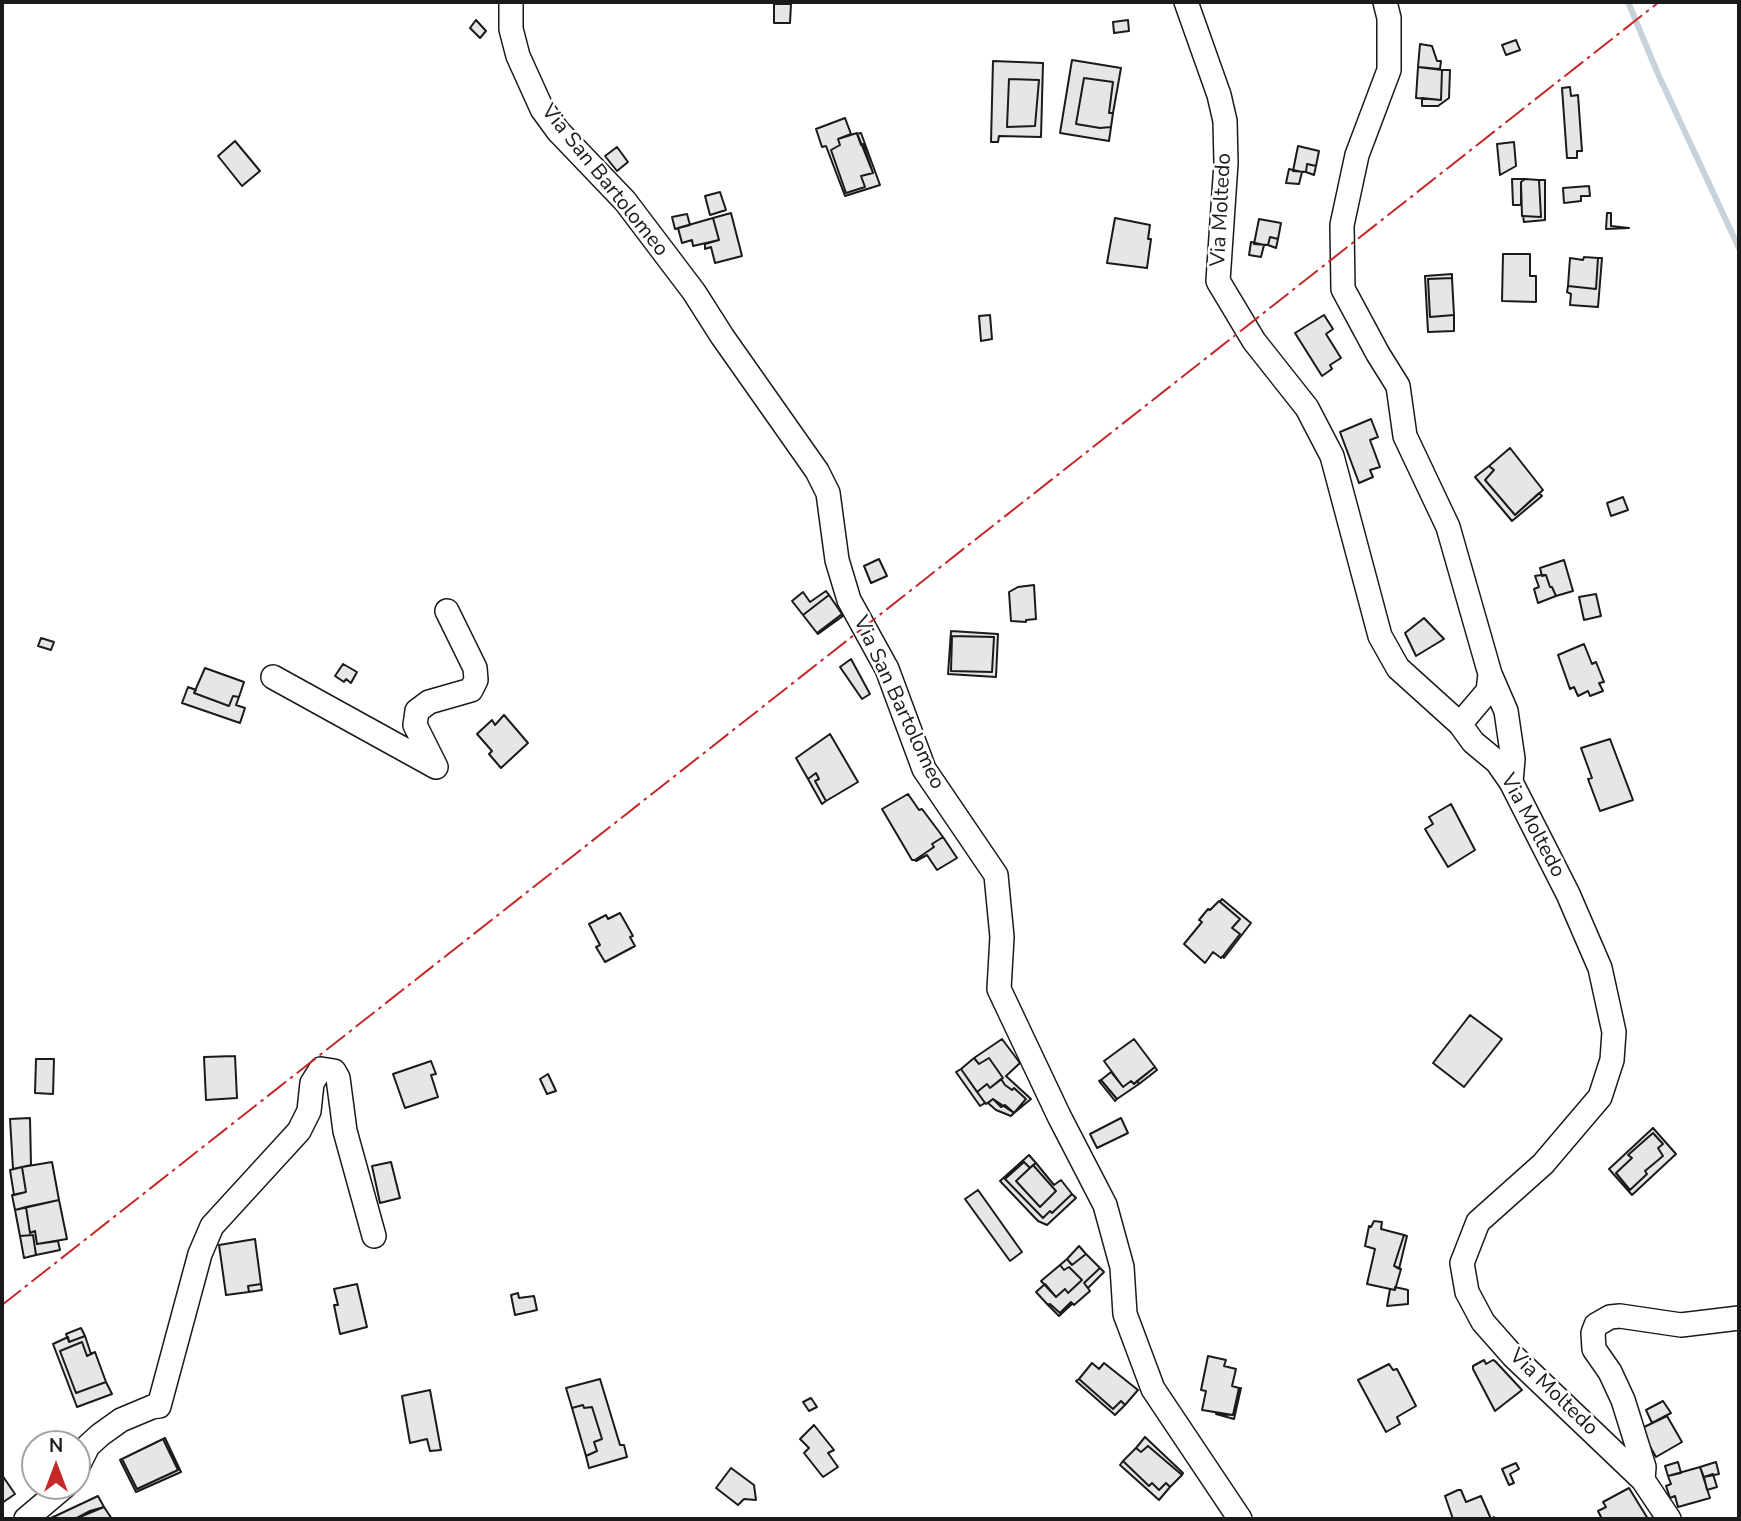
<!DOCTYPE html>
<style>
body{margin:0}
#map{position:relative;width:1741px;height:1521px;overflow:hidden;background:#fff;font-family:"Nunito Sans",sans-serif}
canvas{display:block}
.frame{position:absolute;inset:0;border:4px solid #1a1a1a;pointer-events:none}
.north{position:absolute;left:21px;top:1430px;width:70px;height:70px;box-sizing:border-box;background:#fff;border:2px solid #a3a3a3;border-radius:50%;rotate:0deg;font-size:19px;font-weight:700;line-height:28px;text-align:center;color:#1a1a1a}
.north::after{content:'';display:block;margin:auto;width:24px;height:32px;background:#c62828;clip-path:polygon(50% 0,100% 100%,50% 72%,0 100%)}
</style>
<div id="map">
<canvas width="1741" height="1521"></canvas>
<div class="frame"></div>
<div class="north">N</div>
</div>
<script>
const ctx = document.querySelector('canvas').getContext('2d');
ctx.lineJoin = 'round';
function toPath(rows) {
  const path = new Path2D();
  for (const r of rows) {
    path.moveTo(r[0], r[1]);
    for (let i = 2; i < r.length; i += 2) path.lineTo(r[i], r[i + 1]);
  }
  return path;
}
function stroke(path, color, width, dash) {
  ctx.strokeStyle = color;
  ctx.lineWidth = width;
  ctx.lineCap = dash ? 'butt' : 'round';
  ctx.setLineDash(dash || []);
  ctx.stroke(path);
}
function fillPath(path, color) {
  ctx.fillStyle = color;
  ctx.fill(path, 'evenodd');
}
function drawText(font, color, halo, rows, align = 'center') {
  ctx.font = font + ' "Nunito Sans",sans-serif';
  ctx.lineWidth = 5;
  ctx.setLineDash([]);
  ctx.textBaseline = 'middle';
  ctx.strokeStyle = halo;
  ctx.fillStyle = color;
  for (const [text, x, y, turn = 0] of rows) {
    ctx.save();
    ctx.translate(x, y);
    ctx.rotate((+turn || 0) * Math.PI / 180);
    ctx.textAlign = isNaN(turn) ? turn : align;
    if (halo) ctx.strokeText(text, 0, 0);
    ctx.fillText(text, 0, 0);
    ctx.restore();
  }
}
stroke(toPath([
 [1628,2,1658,74,1739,248]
]), '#c6d2dc', 6);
const building = toPath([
 [774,4,791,4,790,23,774,23,774,4],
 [476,20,486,31,480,38,470,28,476,20],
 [1128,20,1129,31,1114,33,1113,22,1128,20],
 [1516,40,1520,50,1506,55,1502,45,1516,40],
 [1420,44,1432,46,1437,61,1441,61,1440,69,1418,67,1420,44],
 [1072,60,1121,68,1113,113,1109,113,1113,82,1084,78,1076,124,1100,128,1111,127,1109,141,1060,133,1072,60],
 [993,61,1043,63,1041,137,999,136,998,142,991,142,993,61],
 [1009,79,1039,80,1035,126,1007,127,1009,79],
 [1418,67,1442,70,1441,100,1416,98,1418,67],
 [1442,70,1450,70,1449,98,1438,106,1422,106,1422,98,1441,100,1442,70],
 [1084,78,1113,82,1109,113,1113,113,1111,127,1100,128,1076,124,1084,78],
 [1009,79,1039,80,1035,126,1007,127,1009,79],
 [1570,87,1571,96,1578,95,1582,151,1577,151,1577,158,1567,158,1562,88,1570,87],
 [845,118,851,134,838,139,840,145,831,150,846,193,865,187,861,176,873,173,863,144,861,145,857,134,861,133,880,185,845,196,826,146,822,147,816,129,845,118],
 [857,133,873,173,861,176,865,187,846,193,831,150,840,145,838,139,857,133],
 [235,141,260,171,242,186,218,156,235,141],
 [1514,142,1516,166,1500,175,1497,144,1514,142],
 [1298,146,1319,151,1316,166,1307,164,1306,172,1293,171,1298,146],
 [617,147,628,162,617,171,605,156,617,147],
 [1307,164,1316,166,1314,175,1306,172,1307,164],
 [1289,169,1302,172,1299,184,1286,183,1289,169],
 [1512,179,1525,179,1521,182,1521,205,1513,205,1512,179],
 [1525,179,1539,180,1541,217,1522,216,1521,182,1525,179],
 [1539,180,1545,180,1545,220,1524,222,1523,216,1541,217,1539,180],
 [1589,186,1590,196,1581,196,1581,201,1564,203,1563,188,1589,186],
 [720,192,726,210,710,215,705,196,720,192],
 [731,213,742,256,715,263,711,247,705,249,705,244,719,240,713,218,731,213],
 [1607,213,1611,213,1611,226,1629,228,1606,229,1607,213],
 [687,214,690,225,675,229,672,217,687,214],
 [713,218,719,240,693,246,692,240,682,243,678,228,713,218],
 [1115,218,1150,225,1148,239,1151,239,1147,268,1107,263,1115,218],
 [1259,219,1281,223,1278,239,1270,237,1268,245,1254,244,1259,219],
 [1270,237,1278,239,1276,248,1268,245,1270,237],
 [1251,242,1264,245,1261,257,1249,255,1251,242],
 [1503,254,1530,254,1530,276,1536,276,1536,302,1502,301,1503,254],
 [1584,257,1598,258,1596,289,1568,286,1570,258,1583,260,1584,257],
 [1598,258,1602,258,1598,307,1570,305,1571,294,1567,292,1568,286,1596,289,1598,258],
 [1452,274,1452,278,1428,279,1430,317,1454,315,1454,331,1428,332,1425,276,1452,274],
 [1452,278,1454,315,1430,317,1428,279,1452,278],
 [990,315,992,339,981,341,979,316,990,315],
 [1324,315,1333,329,1326,334,1341,358,1330,365,1332,369,1322,376,1295,333,1324,315],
 [1371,419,1378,437,1370,440,1380,467,1370,470,1373,477,1359,483,1340,432,1371,419],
 [1510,448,1543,490,1515,515,1485,480,1494,470,1489,466,1510,448],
 [1489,466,1494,470,1485,480,1515,515,1539,493,1542,496,1512,521,1475,477,1489,466],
 [1623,497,1628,510,1611,516,1607,503,1623,497],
 [879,559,887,576,871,583,864,566,879,559],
 [1564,560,1573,591,1556,596,1552,587,1550,587,1546,575,1542,576,1540,568,1564,560],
 [1541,575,1546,575,1550,587,1552,587,1556,596,1538,603,1534,589,1539,587,1535,576,1541,575],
 [1034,585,1036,619,1026,620,1026,622,1011,621,1009,592,1018,587,1034,585],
 [826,591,829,595,803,615,792,601,803,592,810,602,826,591],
 [1596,594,1601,616,1584,620,1579,597,1596,594],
 [829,595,842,614,817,633,803,615,829,595],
 [842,614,843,616,818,634,817,633,842,614],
 [1424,618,1444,639,1416,656,1405,633,1424,618],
 [951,631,998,634,996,677,948,674,951,631],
 [952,636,994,637,992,672,951,671,952,636],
 [952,636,994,637,992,672,951,671,952,636],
 [41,638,54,642,51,650,38,646,41,638],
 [1584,644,1592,664,1596,662,1604,682,1599,683,1603,691,1590,696,1588,691,1578,696,1574,687,1570,689,1558,655,1584,644],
 [851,659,870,694,862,699,840,667,851,659],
 [343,664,357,672,351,683,346,679,344,682,335,676,343,664],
 [205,668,244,682,239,697,233,696,229,706,194,693,205,668],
 [188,687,196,690,194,693,229,706,233,696,239,697,236,705,245,708,240,723,182,703,188,687],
 [504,715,528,743,501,768,489,754,492,751,477,734,492,720,495,725,504,715],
 [830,734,858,782,826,801,815,781,819,779,816,773,808,779,796,758,830,734],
 [1610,739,1633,800,1600,811,1588,779,1592,778,1581,748,1610,739],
 [816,773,819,779,815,781,826,801,822,804,808,779,816,773],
 [908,794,919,810,922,809,943,837,932,844,934,847,915,860,912,860,882,809,908,794],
 [1451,804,1475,850,1448,867,1425,829,1433,824,1429,817,1451,804],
 [943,837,957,858,937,870,927,855,916,861,915,860,934,847,932,844,943,837],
 [1222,899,1251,923,1224,958,1223,956,1240,934,1232,928,1240,919,1220,902,1222,899],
 [1219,901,1240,919,1232,928,1240,934,1223,956,1221,958,1213,952,1205,963,1184,944,1202,922,1199,920,1208,909,1210,910,1219,901],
 [620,913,633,936,630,937,635,946,605,962,596,947,600,945,589,924,606,915,608,919,620,913],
 [1470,1015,1502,1039,1464,1087,1433,1063,1470,1015],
 [1002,1039,1020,1063,1006,1076,1031,1099,1014,1113,1026,1099,1014,1088,1012,1090,1005,1085,1001,1079,1003,1078,989,1058,979,1064,974,1058,1002,1039],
 [1134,1039,1155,1067,1134,1084,1131,1081,1123,1087,1104,1061,1134,1039],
 [235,1056,237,1098,206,1100,204,1057,235,1056],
 [974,1058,979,1064,989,1058,1003,1078,990,1088,987,1084,977,1092,961,1069,974,1058],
 [36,1059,54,1059,53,1094,35,1093,36,1059],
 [431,1061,436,1074,431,1075,438,1097,405,1108,393,1074,431,1061],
 [1155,1067,1157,1070,1139,1084,1137,1081,1155,1067],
 [961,1069,985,1103,980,1106,956,1072,961,1069],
 [1111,1072,1123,1087,1131,1081,1134,1084,1137,1081,1139,1084,1117,1099,1101,1080,1111,1072],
 [548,1074,556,1091,547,1094,540,1079,548,1074],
 [1001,1079,1005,1085,1012,1090,1014,1088,1026,1099,1014,1113,993,1099,986,1104,977,1092,987,1084,990,1088,1001,1079],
 [1101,1080,1109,1090,1117,1099,1115,1101,1099,1081,1101,1080],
 [993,1099,1001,1107,1005,1105,1014,1113,1011,1116,996,1110,988,1103,993,1099],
 [30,1118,31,1165,13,1169,10,1119,30,1118],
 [1121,1118,1128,1133,1097,1148,1090,1134,1121,1118],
 [1653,1128,1676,1154,1632,1195,1609,1169,1653,1128],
 [1653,1133,1663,1144,1658,1148,1663,1156,1645,1171,1647,1174,1630,1190,1616,1173,1632,1158,1628,1155,1653,1133],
 [1653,1133,1663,1144,1658,1148,1663,1156,1645,1171,1647,1174,1630,1190,1616,1173,1632,1158,1628,1155,1653,1133],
 [1029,1155,1036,1163,1030,1168,1024,1162,1005,1179,1043,1218,1050,1211,1052,1213,1072,1194,1076,1198,1047,1225,1038,1221,1000,1181,1029,1155],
 [52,1162,59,1200,15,1210,12,1195,26,1192,22,1167,52,1162],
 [391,1162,400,1198,380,1203,372,1166,391,1162],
 [1024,1162,1030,1168,1016,1181,1040,1207,1056,1191,1033,1165,1036,1163,1054,1185,1061,1180,1072,1194,1052,1213,1050,1211,1043,1218,1005,1179,1024,1162],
 [1033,1165,1056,1191,1040,1207,1016,1181,1033,1165],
 [22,1167,26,1192,14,1195,10,1170,22,1167],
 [978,1190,1022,1252,1010,1261,965,1199,978,1190],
 [59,1200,67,1239,37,1244,35,1231,30,1233,26,1207,59,1200],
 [26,1207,30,1233,35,1231,37,1244,58,1241,60,1250,36,1255,33,1235,20,1236,15,1210,26,1207],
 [1374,1221,1382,1222,1381,1229,1404,1235,1394,1266,1401,1269,1395,1290,1367,1284,1375,1249,1365,1246,1369,1226,1371,1227,1374,1221],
 [33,1235,36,1255,24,1258,20,1236,33,1235],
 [1404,1235,1407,1236,1399,1269,1394,1266,1404,1235],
 [255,1239,261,1284,248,1286,249,1292,226,1295,219,1245,255,1239],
 [1079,1246,1086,1254,1072,1265,1067,1259,1079,1246],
 [1086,1254,1100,1268,1084,1283,1090,1291,1074,1305,1071,1302,1060,1313,1050,1304,1048,1305,1036,1292,1045,1284,1056,1297,1065,1289,1068,1293,1082,1280,1069,1267,1064,1270,1060,1265,1067,1259,1072,1265,1086,1254],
 [1060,1265,1064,1270,1069,1267,1082,1280,1068,1293,1065,1289,1056,1297,1041,1281,1060,1265],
 [1100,1268,1104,1272,1088,1288,1084,1283,1100,1268],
 [261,1284,262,1290,249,1292,248,1286,261,1284],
 [357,1284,367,1327,340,1334,334,1305,338,1305,334,1289,357,1284],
 [1395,1287,1408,1290,1408,1304,1387,1306,1390,1289,1395,1290,1395,1287],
 [518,1293,519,1298,534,1296,537,1310,515,1315,511,1295,518,1293],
 [1071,1302,1072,1304,1059,1316,1048,1305,1050,1304,1060,1313,1071,1302],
 [81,1328,85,1336,69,1342,66,1334,81,1328],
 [85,1336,91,1354,87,1356,82,1342,60,1351,76,1393,106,1382,112,1394,77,1407,53,1344,68,1337,69,1342,85,1336],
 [82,1342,87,1356,95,1352,106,1382,76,1393,60,1351,82,1342],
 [1208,1356,1226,1360,1224,1366,1236,1369,1232,1386,1239,1388,1233,1415,1202,1410,1206,1391,1201,1390,1208,1356],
 [1484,1360,1486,1364,1493,1360,1495,1361,1522,1390,1495,1411,1473,1369,1473,1366,1484,1360],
 [1092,1363,1099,1369,1104,1363,1138,1390,1125,1405,1121,1401,1113,1409,1079,1379,1092,1363],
 [1389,1364,1393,1370,1397,1369,1416,1406,1397,1417,1400,1424,1386,1432,1358,1380,1389,1364],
 [600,1379,620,1445,624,1445,627,1457,589,1468,586,1456,597,1451,594,1442,602,1439,592,1407,584,1408,583,1405,572,1408,566,1388,600,1379],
 [1079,1379,1113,1409,1121,1401,1125,1405,1115,1415,1076,1381,1079,1379],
 [1239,1388,1241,1388,1234,1419,1216,1414,1233,1415,1239,1388],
 [430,1390,441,1450,430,1451,427,1439,410,1443,402,1396,430,1390],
 [811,1398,817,1407,809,1411,803,1402,811,1398],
 [1663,1401,1671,1413,1652,1423,1646,1410,1663,1401],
 [583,1405,584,1408,592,1407,602,1439,594,1442,597,1451,586,1456,572,1408,583,1405],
 [1667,1416,1682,1442,1656,1457,1640,1429,1667,1416],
 [814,1425,834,1450,828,1453,838,1467,823,1477,804,1453,809,1448,800,1439,814,1425],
 [1145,1437,1183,1473,1182,1475,1148,1446,1141,1452,1136,1448,1145,1437],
 [165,1438,181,1472,136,1492,120,1460,122,1459,137,1489,178,1470,163,1439,165,1438],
 [163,1439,178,1470,137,1489,122,1459,163,1439],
 [1148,1446,1182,1475,1170,1487,1166,1483,1159,1490,1152,1483,1149,1486,1123,1461,1136,1448,1141,1452,1148,1446],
 [1123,1461,1149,1486,1152,1483,1159,1490,1166,1483,1170,1487,1159,1500,1120,1465,1123,1461],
 [1678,1462,1681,1473,1668,1476,1665,1466,1678,1462],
 [1716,1462,1719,1474,1704,1477,1700,1467,1716,1462],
 [1516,1463,1519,1469,1510,1474,1514,1483,1509,1485,1502,1469,1516,1463],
 [1700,1467,1710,1498,1678,1507,1675,1496,1670,1498,1666,1486,1671,1484,1668,1476,1700,1467],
 [731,1468,754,1485,756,1500,744,1499,738,1505,716,1488,731,1468],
 [1713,1474,1717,1487,1707,1490,1704,1477,1713,1474],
 [2,1475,15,1494,2,1503,3,1497,2,1475],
 [1629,1488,1648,1519,1602,1519,1598,1511,1606,1507,1603,1502,1629,1488],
 [1458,1490,1461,1490,1466,1502,1481,1496,1491,1519,1494,1517,1495,1519,1453,1519,1445,1496,1458,1490],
 [98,1496,104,1507,75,1519,49,1519,98,1496],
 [104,1507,112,1519,75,1519,90,1511,104,1507]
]);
fillPath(building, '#e6e6e6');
stroke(building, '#1a1a1a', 2);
const minor = toPath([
 [511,2,511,29,518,56,542,109,558,131,625,201,694,292,722,336,817,471,828,493,837,560,849,600,887,669,924,769,996,875,1002,937,999,989,1059,1116,1105,1205,1122,1267,1125,1314,1153,1389,1240,1519],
 [1186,2,1219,95,1225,121,1226,163,1218,281,1254,341,1307,408,1332,456,1380,636,1398,668,1460,724,1473,742,1497,762,1511,782,1568,894,1600,968,1614,1032,1612,1060,1600,1097,1543,1164,1478,1222,1462,1263,1467,1292,1483,1322,1513,1356,1643,1480,1669,1519],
 [1385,2,1389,18,1389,70,1357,155,1342,225,1343,289,1378,354,1398,386,1405,436,1448,527,1490,674,1506,711,1513,759,1511,782],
 [273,677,436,767,415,725,417,711,429,702,471,690,476,680,475,668,447,611],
 [1460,724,1488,691,1490,674],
 [77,1468,88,1446,100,1435,121,1420,152,1407,159,1406,200,1254,212,1226,299,1131,309,1111,312,1083,321,1069,334,1071,338,1078,345,1131,374,1236],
 [1643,1480,1644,1467,1623,1400,1610,1372,1594,1349,1593,1333,1596,1325,1610,1317,1620,1316,1681,1325,1739,1318],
 [26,1519,65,1486]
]);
stroke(minor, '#1a1a1a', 26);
stroke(minor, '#fff', 23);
stroke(toPath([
 [2,1305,1659,2]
]), '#c62828', 2, [24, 5, 3.5, 5]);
drawText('21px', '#1a1a1a', '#fff', [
 ["Via San Bartolomeo",604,181,51],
 ["Via Moltedo",1222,210,-87],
 ["Via San Bartolomeo",898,703,65],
 ["Via Moltedo",1532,826,62],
 ["Via Moltedo",1553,1393,44]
]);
</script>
